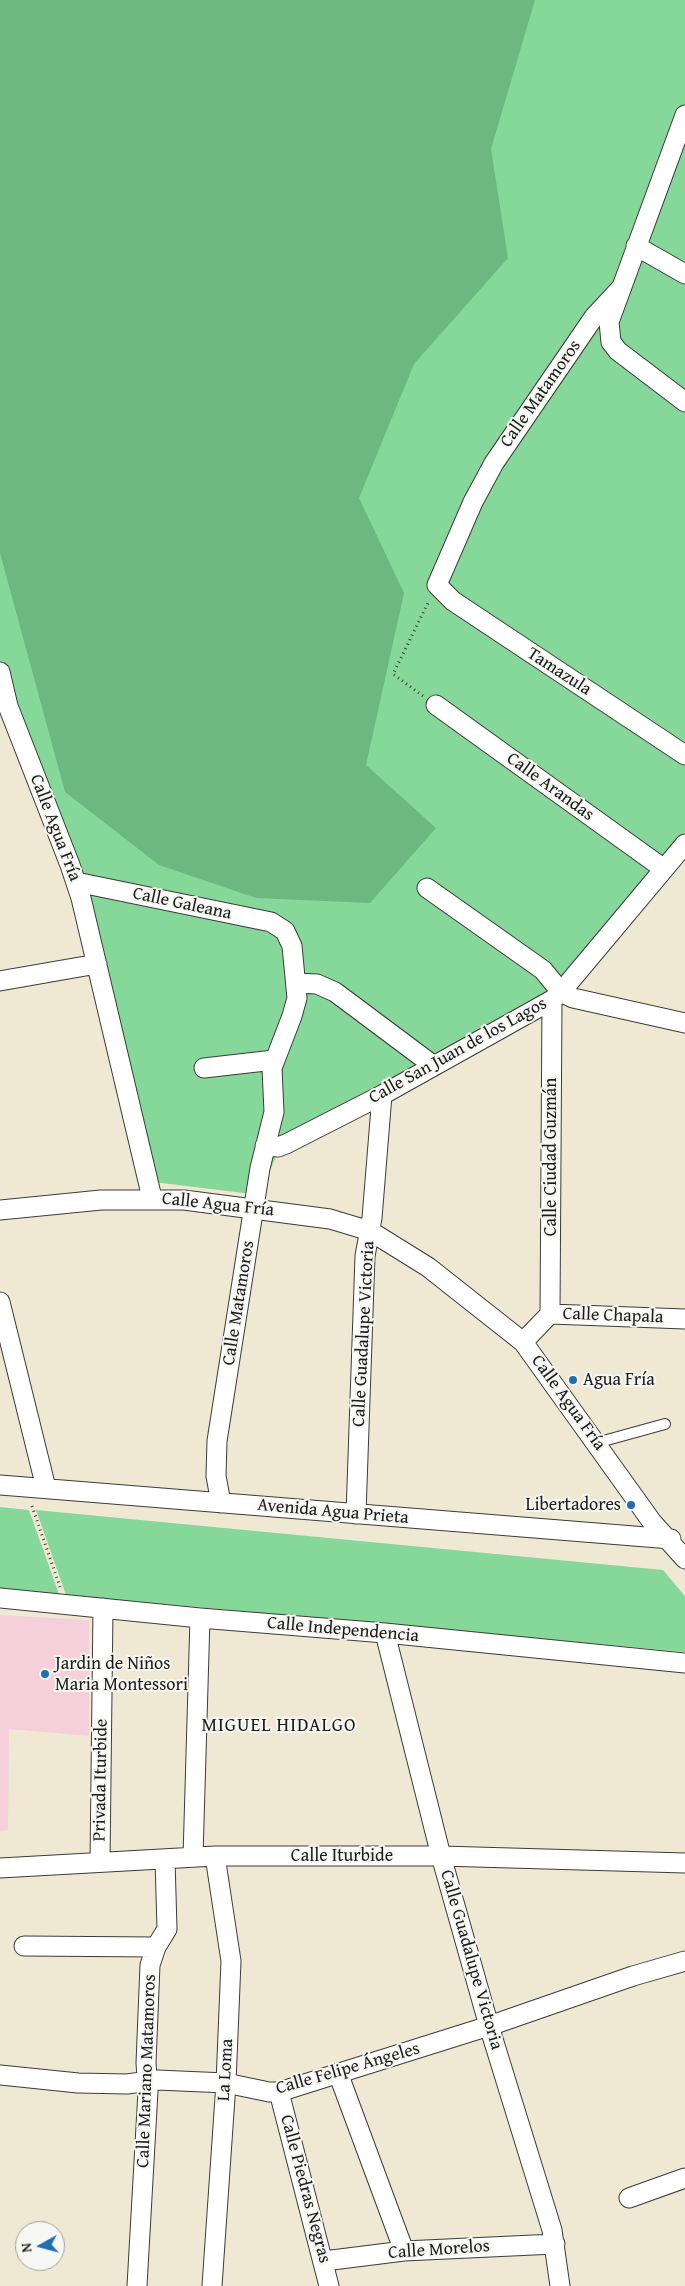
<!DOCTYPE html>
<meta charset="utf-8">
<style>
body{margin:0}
#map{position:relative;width:685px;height:2286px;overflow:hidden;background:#efe9d4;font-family:"Gentium Book Plus",serif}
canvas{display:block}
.north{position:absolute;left:15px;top:2221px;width:50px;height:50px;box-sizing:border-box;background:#f6f6f2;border:1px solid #9f9f9c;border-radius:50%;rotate:263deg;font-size:14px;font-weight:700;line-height:20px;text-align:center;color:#1c1c1c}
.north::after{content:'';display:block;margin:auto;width:18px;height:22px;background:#1f6fb2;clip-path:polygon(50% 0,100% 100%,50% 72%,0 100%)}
</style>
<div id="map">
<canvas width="685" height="2286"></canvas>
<div class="north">N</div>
</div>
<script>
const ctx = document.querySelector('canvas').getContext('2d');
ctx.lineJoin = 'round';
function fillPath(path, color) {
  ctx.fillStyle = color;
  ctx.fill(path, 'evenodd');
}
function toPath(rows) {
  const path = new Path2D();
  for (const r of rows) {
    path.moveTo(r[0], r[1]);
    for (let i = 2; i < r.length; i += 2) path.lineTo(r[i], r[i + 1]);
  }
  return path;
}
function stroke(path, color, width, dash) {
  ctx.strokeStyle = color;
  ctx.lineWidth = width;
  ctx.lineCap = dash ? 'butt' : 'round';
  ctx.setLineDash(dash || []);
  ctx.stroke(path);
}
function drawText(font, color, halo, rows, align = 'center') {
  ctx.font = font + ' "Gentium Book Plus",serif';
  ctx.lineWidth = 4;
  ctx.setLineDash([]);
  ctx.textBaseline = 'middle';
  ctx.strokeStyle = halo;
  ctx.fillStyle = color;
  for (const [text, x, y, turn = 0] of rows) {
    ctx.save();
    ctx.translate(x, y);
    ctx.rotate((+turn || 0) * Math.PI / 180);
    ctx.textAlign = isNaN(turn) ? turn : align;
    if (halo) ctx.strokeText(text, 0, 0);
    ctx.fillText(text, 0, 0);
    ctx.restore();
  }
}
fillPath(toPath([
 [0,1615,89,1620,89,1736,9,1729,8,1830,0,1831]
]), '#f5cfd9');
fillPath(toPath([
 [0,0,685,0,685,832,550,999,277,1154,260,1195,153,1182,69,871,0,665],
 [0,1507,29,1510,59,1594,0,1588],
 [36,1510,663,1570,685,1596,685,1652,66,1595]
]), '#85d899');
fillPath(toPath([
 [0,0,535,0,491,149,508,258,414,364,359,498,404,593,366,765,436,828,370,903,256,898,159,865,65,792,0,553]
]), '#6cb881');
const service = toPath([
 [596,1443,665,1424]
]);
const minor = toPath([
 [685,115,609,322,611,342,618,351,685,402],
 [636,246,685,274],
 [622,287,594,317,494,463,473,502,437,585,453,601,685,755],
 [0,672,8,706,70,865,81,898,152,1198],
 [436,705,664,869],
 [76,882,271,922,285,931,292,946,297,998,292,1016,272,1068,274,1112,260,1168,217,1441,216,1476,221,1503],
 [427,888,543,970,561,992,573,998,685,1023],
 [0,981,97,964],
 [297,983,317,984,335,992,434,1066],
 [204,1068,274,1060],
 [265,1146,278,1147,286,1144,382,1095,552,1000,561,992,685,844],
 [0,1210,101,1200,184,1200,330,1219,370,1231,428,1267,523,1342,652,1522,685,1559],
 [0,1302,46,1488],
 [550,1314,552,1000],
 [523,1342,550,1314,685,1319],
 [0,1485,671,1539],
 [356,1514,365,1256,372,1218,382,1095],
 [0,1598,200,1618,385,1633,685,1663],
 [385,1633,441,1856,489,2026,552,2230,560,2286],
 [193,1857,200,1618],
 [100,1862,103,1608],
 [0,1868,215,1856,441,1856,685,1863],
 [24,1946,156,1947],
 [338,2073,404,2251],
 [0,2075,78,2083,127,2084,157,2080,226,2083,269,2092,279,2092,489,2026,633,1976,685,1961],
 [279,2092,329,2286],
 [629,2198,685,2178],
 [324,2261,404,2251,555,2244],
 [137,2286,148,2091,146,2063,150,1965,156,1947,167,1929,165,1859],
 [212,2286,226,2083,231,1961,215,1856]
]);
stroke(service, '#3c3b38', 12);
stroke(minor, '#3c3b38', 21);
stroke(toPath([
 [423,696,393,674,429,601],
 [32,1506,60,1587]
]), '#3c3b38', 3, [1, 4]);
stroke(service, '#fff', 10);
stroke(minor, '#fff', 19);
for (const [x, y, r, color] of [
 [573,1380,5,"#1f6fb2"],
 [631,1505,5,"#1f6fb2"],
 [45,1674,5,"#1f6fb2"]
]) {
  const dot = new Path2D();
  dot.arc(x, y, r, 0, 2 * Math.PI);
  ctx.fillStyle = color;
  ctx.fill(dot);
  stroke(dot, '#f6f6f2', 2);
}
drawText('18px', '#1c1c1c', '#f6f6f2', [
 ["Calle Matamoros",541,394,-55],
 ["Tamazula",559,672,33],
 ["Calle Arandas",550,787,36],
 ["Calle Agua Fría",55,828,69],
 ["Calle Galeana",182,904,12],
 ["Calle San Juan de los Lagos",458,1051,-29],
 ["Calle Ciudad Guzmán",551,1157,-90],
 ["Calle Agua Fría",218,1205,6],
 ["Calle Matamoros",239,1303,-81],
 ["Calle Chapala",613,1316,2],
 ["Calle Guadalupe Victoria",364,1334,-87],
 ["Calle Agua Fría",568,1403,54],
 ["Avenida Agua Prieta",333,1512,5],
 ["Calle Independencia",343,1630,5],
 ["Privada Iturbide",101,1780,-89],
 ["Calle Iturbide",342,1856],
 ["Calle Guadalupe Victoria",471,1960,74],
 ["Calle Felipe Ángeles",348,2069,-16],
 ["La Loma",226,2070,-87],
 ["Calle Mariano Matamoros",147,2071,-88],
 ["Calle Piedras Negras",305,2189,75],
 ["Calle Morelos",439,2250,-4]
]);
drawText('18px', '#1c1c1c', '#f6f6f2', [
 ["Agua Fría",583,1380],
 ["Libertadores",621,1505,"right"],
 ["Jardin de Niños",55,1664],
 ["Maria Montessori",55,1685]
], 'left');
ctx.letterSpacing = '1px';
drawText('19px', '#1c1c1c', '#f6f6f2', [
 ["MIGUEL HIDALGO",279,1726]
]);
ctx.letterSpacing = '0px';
</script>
